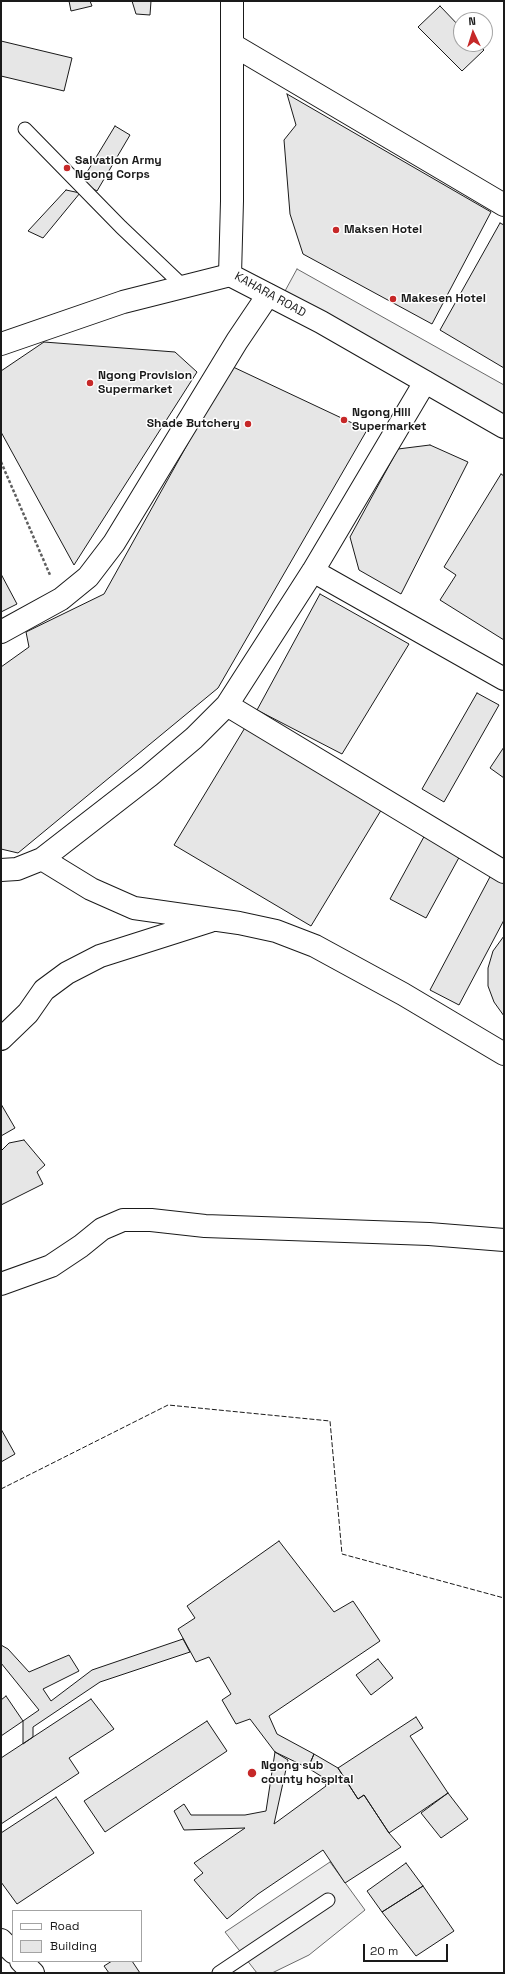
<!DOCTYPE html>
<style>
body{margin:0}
#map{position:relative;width:505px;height:1974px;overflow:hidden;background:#fff;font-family:"Space Grotesk",sans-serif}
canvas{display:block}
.frame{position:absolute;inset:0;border:2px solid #1a1a1a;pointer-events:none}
.legend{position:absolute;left:12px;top:1910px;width:130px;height:52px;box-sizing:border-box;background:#fff;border:1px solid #a3a3a3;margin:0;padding:5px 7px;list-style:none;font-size:12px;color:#1a1a1a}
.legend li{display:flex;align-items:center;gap:8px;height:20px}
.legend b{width:20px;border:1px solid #a3a3a3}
.north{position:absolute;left:453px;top:12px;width:40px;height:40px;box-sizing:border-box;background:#fff;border:1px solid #a3a3a3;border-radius:50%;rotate:356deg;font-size:11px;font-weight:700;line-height:16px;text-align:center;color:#1a1a1a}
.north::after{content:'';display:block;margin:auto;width:14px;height:18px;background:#c62828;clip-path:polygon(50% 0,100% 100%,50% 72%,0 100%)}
.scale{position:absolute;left:363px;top:1944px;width:85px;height:18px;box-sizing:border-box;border:2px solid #1a1a1a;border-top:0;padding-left:5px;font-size:12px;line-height:14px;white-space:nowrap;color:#1a1a1a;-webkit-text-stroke:3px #fff;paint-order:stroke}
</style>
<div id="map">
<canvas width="505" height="1974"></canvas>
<div class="frame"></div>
<ul class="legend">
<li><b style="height:5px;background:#fff"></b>Road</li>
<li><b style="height:11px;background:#e6e6e6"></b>Building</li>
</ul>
<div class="north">N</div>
<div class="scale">20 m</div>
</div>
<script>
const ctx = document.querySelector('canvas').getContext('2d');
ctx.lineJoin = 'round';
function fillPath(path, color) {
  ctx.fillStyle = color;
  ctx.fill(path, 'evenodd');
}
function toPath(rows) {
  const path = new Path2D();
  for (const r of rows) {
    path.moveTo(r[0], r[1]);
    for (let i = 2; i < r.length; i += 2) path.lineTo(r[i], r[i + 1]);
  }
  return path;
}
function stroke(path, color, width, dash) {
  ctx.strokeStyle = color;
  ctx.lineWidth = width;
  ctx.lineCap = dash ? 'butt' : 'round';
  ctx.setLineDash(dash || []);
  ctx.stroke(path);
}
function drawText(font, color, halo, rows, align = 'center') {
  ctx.font = font + ' "Space Grotesk",sans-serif';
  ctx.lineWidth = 3;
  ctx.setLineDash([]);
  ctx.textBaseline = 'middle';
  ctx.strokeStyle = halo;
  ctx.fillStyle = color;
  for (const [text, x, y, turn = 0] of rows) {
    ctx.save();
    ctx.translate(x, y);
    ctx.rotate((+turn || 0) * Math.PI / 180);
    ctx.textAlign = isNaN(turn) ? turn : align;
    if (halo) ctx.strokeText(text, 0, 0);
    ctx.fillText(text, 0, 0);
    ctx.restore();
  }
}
const parking = toPath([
 [297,269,504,385,504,416,285,291,297,269],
 [330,1862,365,1910,309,1955,272,1973,257,1973,225,1932,330,1862]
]);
fillPath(parking, '#ededed');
stroke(parking, '#6a6a6a', 1);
const building = toPath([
 [69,1,90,1,92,6,71,11,69,1],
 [132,1,151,1,150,15,136,14,132,1],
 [440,6,461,28,461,44,477,44,484,50,462,71,418,27,440,6],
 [1,41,72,58,64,91,1,76,1,41],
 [287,94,491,212,432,324,303,254,290,214,284,140,296,125,287,94],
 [115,126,130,135,97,191,81,182,115,126],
 [66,190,80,193,43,238,28,231,66,190],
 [500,223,504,225,504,368,440,330,500,223],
 [44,342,175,352,197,372,74,565,1,432,1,371,44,342],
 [231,366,367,430,218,688,18,853,1,849,1,667,29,647,26,632,104,594,231,366],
 [430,445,468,462,401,594,359,570,350,537,398,449,430,445],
 [501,474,504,476,504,640,440,600,456,575,444,567,501,474],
 [1,574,17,604,1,612,1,574],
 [320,594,409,644,342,754,257,710,320,594],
 [477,693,499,705,444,802,422,789,477,693],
 [246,726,383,807,311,926,174,845,246,726],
 [504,747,504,778,490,768,504,747],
 [426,833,462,852,426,918,390,899,426,833],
 [491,875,504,882,504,920,459,1005,430,990,491,875],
 [504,936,504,1016,494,1002,488,986,488,968,493,951,504,936],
 [1,1104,15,1128,1,1136,1,1104],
 [24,1140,45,1165,37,1172,43,1184,1,1205,1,1151,9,1143,24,1140],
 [1,1429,15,1454,1,1462,1,1429],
 [279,1541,334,1612,353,1601,380,1641,269,1716,277,1734,314,1754,308,1768,275,1752,250,1719,236,1724,222,1700,231,1694,209,1657,196,1662,178,1629,195,1618,187,1606,279,1541],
 [183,1639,190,1652,100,1682,33,1727,33,1737,23,1744,23,1721,39,1710,1,1663,1,1645,8,1649,29,1672,69,1655,79,1671,43,1689,51,1701,92,1670,183,1639],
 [378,1659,393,1678,371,1695,356,1675,378,1659],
 [6,1696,23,1721,1,1736,1,1700,6,1696],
 [91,1699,114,1729,69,1758,79,1773,1,1824,1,1758,91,1699],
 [416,1717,423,1728,410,1736,448,1793,389,1833,364,1795,358,1799,338,1768,416,1717],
 [207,1721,227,1751,105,1832,84,1801,207,1721],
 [275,1752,288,1760,274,1824,326,1786,324,1778,308,1768,314,1754,338,1768,358,1799,364,1795,389,1833,401,1847,345,1883,323,1850,258,1894,227,1919,194,1880,203,1873,194,1863,245,1828,184,1830,174,1811,184,1804,191,1815,245,1815,266,1811,275,1752],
 [448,1793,468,1819,441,1838,421,1813,448,1793],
 [56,1797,94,1853,17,1904,1,1882,1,1833,56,1797],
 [406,1863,423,1886,382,1912,367,1891,406,1863],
 [423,1886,454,1931,416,1956,382,1912,423,1886],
 [112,1961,132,1961,140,1973,109,1973,104,1966,112,1961]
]);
fillPath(building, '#e6e6e6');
stroke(building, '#1a1a1a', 1);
const service = toPath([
 [25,129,121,227,183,286],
 [219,1973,328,1900]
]);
const minor = toPath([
 [233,45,504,205],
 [1,344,123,302,230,275],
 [313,571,504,679],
 [1,632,61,599,88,577,114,543,237,341,268,295],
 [227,705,504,872],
 [42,859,91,889,134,908,239,923,276,931,315,946,403,994,504,1054],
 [1,870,17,869,42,859,149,776,194,738,227,705,313,571,425,382],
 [1,1039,28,1013,44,990,67,973,100,956,210,921],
 [1,1284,51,1266,81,1246,102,1229,123,1220,151,1220,205,1226,429,1234,504,1240],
 [1,1940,13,1952],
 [21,1961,33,1973]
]);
const tertiary = toPath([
 [232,1,232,201,230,275,321,322,504,427]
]);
stroke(service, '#1a1a1a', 15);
stroke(minor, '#1a1a1a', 24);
stroke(tertiary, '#1a1a1a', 24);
stroke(toPath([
 [1,462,50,575]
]), '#5f5f5f', 2.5, [3, 2]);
stroke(service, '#fff', 13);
stroke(minor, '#fff', 22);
stroke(tertiary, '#fff', 22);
stroke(toPath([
 [1,1489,168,1405,330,1421,342,1554,504,1598]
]), '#1a1a1a', 1, [5, 2]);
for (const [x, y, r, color] of [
 [67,168,4,"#c62828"],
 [336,230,4,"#c62828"],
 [393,299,4,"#c62828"],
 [90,383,4,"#c62828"],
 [344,420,4,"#c62828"],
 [248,424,4,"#c62828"],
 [252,1773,5,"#c62828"]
]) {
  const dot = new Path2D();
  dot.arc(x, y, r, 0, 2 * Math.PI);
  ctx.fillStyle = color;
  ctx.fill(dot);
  stroke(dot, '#fff', 1.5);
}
drawText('bold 12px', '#1a1a1a', '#fff', [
 ["Salvation Army",75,161],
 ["Ngong Corps",75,175],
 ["Maksen Hotel",344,230],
 ["Makesen Hotel",401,299],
 ["Ngong Provision",98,376],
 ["Supermarket",98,390],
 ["Ngong Hill",352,413],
 ["Supermarket",352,427],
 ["Shade Butchery",240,424,"right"],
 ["Ngong sub",261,1766],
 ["county hospital",261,1780]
], 'left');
drawText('12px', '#1a1a1a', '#fff', [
 ["KAHARA ROAD",270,295,29]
]);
</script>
